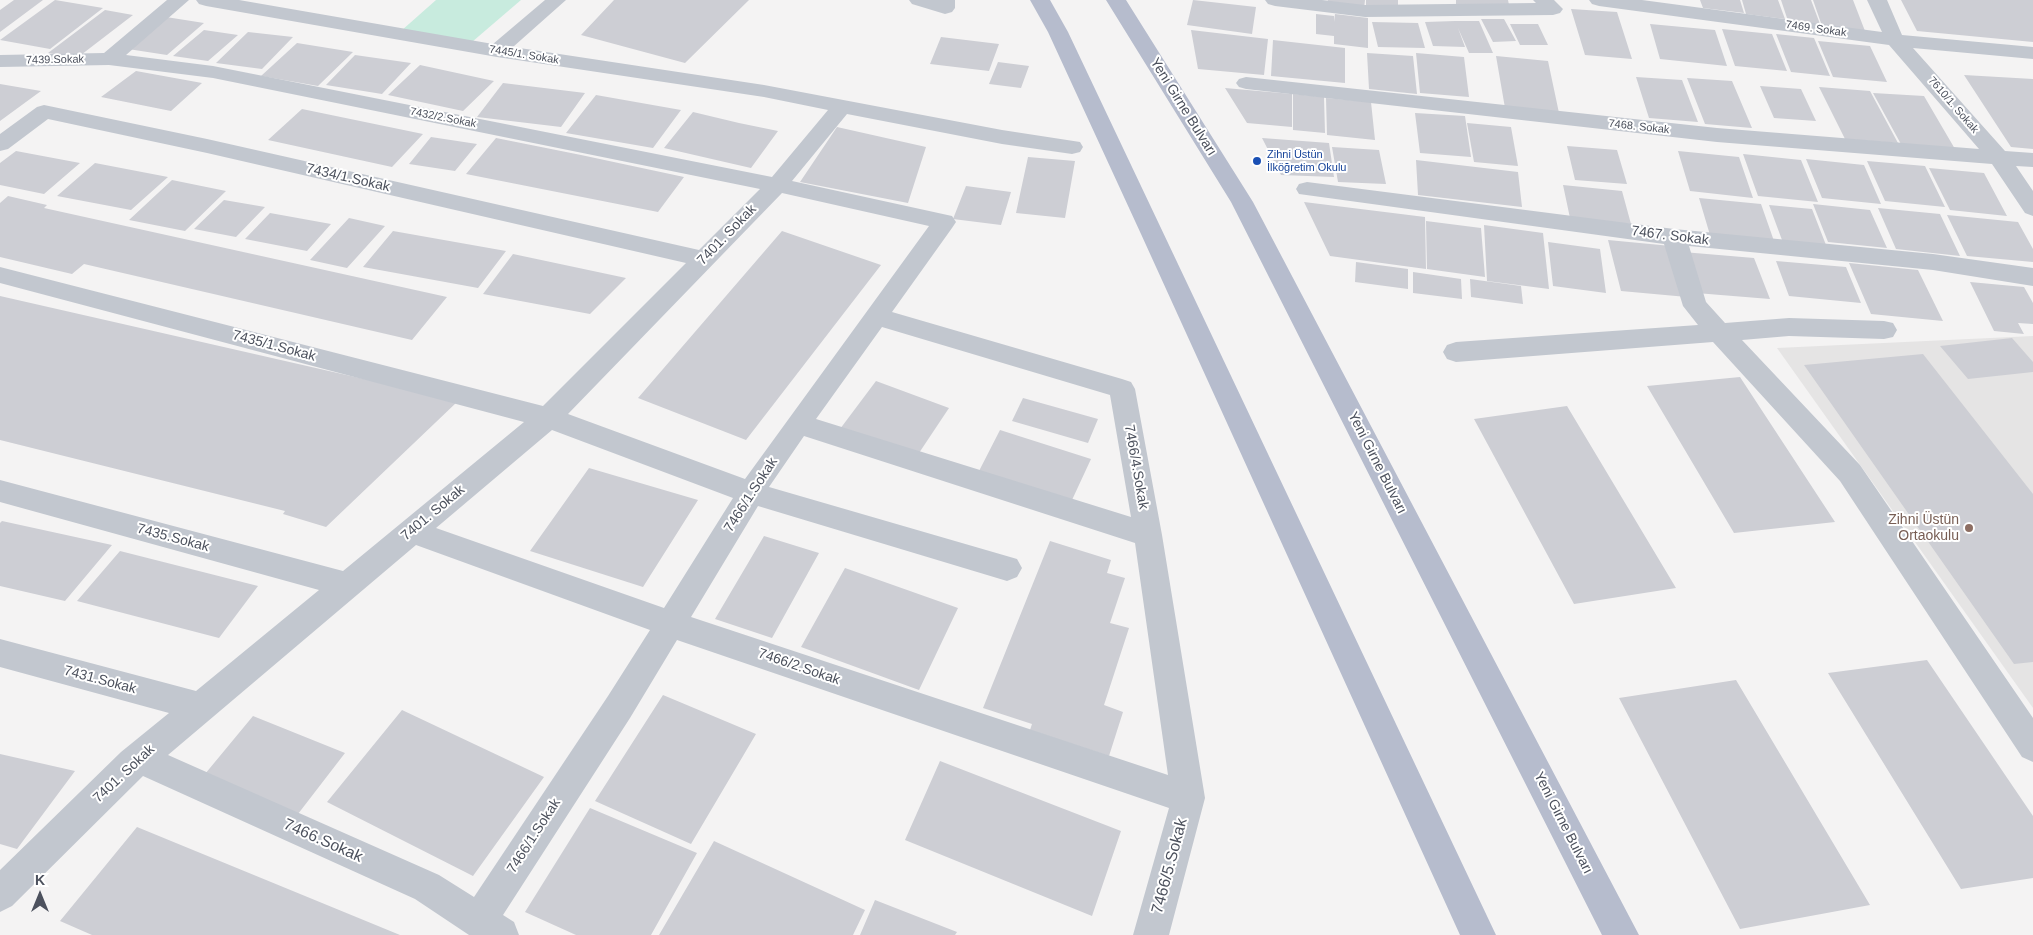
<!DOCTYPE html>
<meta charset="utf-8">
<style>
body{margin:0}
#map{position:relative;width:2033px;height:935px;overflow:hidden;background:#f4f3f3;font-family:Arial,sans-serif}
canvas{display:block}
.north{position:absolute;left:15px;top:870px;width:50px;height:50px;-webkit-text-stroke:4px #fff;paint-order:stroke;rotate:0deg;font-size:14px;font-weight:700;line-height:20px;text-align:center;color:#4c515d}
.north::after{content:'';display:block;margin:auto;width:18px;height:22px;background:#4c515d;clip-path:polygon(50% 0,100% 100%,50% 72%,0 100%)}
</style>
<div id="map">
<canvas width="2033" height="935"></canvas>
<div class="north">K</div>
</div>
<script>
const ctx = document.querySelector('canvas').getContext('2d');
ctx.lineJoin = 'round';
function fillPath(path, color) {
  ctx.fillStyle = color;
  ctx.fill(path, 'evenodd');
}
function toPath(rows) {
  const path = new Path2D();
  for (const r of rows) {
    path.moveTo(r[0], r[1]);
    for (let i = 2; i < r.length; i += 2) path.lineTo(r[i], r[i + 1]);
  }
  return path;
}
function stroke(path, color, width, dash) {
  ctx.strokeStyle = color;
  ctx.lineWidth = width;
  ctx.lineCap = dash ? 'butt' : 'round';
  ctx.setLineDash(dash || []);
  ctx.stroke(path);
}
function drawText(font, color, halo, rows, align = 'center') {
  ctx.font = font + ' Arial,sans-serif';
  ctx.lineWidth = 4;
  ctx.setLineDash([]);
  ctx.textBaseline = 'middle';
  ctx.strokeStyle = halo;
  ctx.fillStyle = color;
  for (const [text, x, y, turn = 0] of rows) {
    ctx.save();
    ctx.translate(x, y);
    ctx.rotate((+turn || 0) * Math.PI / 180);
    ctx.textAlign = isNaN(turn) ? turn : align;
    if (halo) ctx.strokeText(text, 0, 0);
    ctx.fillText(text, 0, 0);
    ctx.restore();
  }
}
fillPath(toPath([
 [2033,336,2033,708,1777,348]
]), '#e5e4e4');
fillPath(toPath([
 [436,0,521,0,472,42,401,31]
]), '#c8ebde');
fillPath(toPath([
 [14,0,43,0,0,32,0,10],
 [55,0,103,8,50,49,0,40],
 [614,0,749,0,685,63,581,35],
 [1193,0,1256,7,1252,34,1187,25],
 [1328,0,1365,0,1364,9,1327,4],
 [1366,0,1398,0,1398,10,1366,6],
 [1456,0,1508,0,1509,5,1456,5],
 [1700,0,1740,0,1744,13,1703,8],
 [1742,0,1778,0,1785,19,1746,14],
 [1781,0,1811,0,1820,24,1788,21],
 [1813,0,1853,0,1865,31,1822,26],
 [1901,0,2033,0,2033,42,1917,31],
 [1571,9,1617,12,1632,59,1585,55],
 [105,10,133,15,77,58,48,53],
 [1316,14,1334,16,1334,22,1335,14,1368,18,1368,48,1334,44,1334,36,1316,34],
 [166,17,204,23,167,55,128,49],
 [1481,19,1504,19,1516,41,1493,42],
 [1455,21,1479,21,1493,53,1469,53,1458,28,1465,47,1433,46,1425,22],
 [1372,22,1418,23,1425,48,1378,47],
 [1510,24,1538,24,1548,45,1520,45],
 [1650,24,1715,30,1727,66,1660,59],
 [1722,29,1772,34,1787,71,1735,66],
 [204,30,238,35,208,61,173,56],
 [1191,30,1268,39,1264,75,1198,69],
 [248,32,293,37,262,69,216,63],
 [1776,34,1814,38,1830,76,1791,72],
 [941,37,999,44,989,71,930,64],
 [1273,40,1345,48,1345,83,1271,76],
 [1818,41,1870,46,1887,82,1833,77],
 [297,43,353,52,318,86,261,76],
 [1367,53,1413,56,1417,94,1369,89],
 [1416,53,1464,57,1469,97,1420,93],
 [355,55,411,63,382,94,326,85],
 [1496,56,1548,61,1559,113,1505,108],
 [998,62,1029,66,1021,88,989,84],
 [420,65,494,81,463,111,388,95],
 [136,71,202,83,171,111,101,97],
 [1964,75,2033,79,2033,149,2011,147],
 [1636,77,1682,80,1698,122,1649,118],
 [1687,78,1732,81,1752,128,1705,124],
 [503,83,585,93,561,127,477,117],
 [0,84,41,91,0,121],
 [1760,86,1801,89,1816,121,1774,118],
 [1819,87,1870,91,1898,143,1845,139],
 [1225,88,1292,94,1292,127,1247,123],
 [1873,93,1924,96,1955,149,1902,146],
 [1293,94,1324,97,1325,133,1293,130],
 [596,95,681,110,653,148,566,133],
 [1326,98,1371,102,1375,140,1327,135],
 [302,109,423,134,392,167,268,140],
 [693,112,739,123,778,131,751,168,664,148],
 [1415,113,1465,116,1471,157,1420,153],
 [1467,123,1511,127,1518,166,1474,162],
 [837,127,926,147,908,203,800,182],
 [431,137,477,144,455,171,409,164],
 [496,138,581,155,684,177,658,212,466,174],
 [1262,138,1329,143,1334,177,1281,175],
 [1567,146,1617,150,1627,184,1575,180],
 [1332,147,1379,150,1386,184,1338,182],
 [16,151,80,163,44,194,0,185,0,163],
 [1678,151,1739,157,1753,198,1690,191],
 [1743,154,1801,160,1818,202,1758,196],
 [1028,157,1075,161,1065,218,1016,213],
 [1806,159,1864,165,1881,204,1822,198],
 [1416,160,1518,172,1522,207,1418,195],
 [1867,161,1925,166,1945,207,1885,201],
 [95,163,168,177,131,210,57,196],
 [1929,168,1984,173,2007,216,1950,210],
 [172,180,226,191,185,231,129,220],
 [1563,185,1622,191,1631,224,1570,218],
 [966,186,1011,192,1001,225,953,219],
 [8,196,47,205,44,208,447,297,412,340,84,264,72,274,0,257,0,203],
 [1699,198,1761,204,1774,241,1710,235],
 [224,200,265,207,236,237,194,229],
 [1304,202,1425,217,1426,269,1330,256],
 [1813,204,1870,210,1887,248,1828,242],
 [1769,205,1812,209,1826,245,1782,240],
 [1878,208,1940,214,1960,256,1896,249],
 [270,213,331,224,307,251,245,239],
 [1947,215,2018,222,2033,249,2033,262,1967,256],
 [349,218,385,226,347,268,310,260],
 [1426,221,1481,228,1485,277,1427,269],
 [1484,225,1543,233,1549,289,1487,281],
 [393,231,506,251,478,288,363,267],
 [782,231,881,265,746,440,638,398],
 [1608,240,1671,246,1687,297,1621,291],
 [1548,242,1600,249,1606,293,1553,286],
 [1683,252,1754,258,1770,299,1696,293],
 [513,254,626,278,590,314,483,294],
 [1776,261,1846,267,1861,303,1789,296],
 [1356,262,1408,269,1408,289,1355,282],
 [1849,263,1918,270,1943,321,1871,314],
 [1413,272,1461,279,1462,299,1413,293],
 [1470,279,1521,286,1523,304,1471,297],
 [1970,282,2024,287,2033,303,2033,324,2018,323,2024,334,1994,331],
 [0,296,386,384,457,402,326,527,283,514,285,511,0,440],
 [2012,338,2033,362,2033,372,1968,379,1940,346],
 [1923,354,2033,494,2033,662,2014,664,1804,365],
 [1740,377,1835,522,1734,533,1647,386],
 [876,381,949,408,915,459,840,429],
 [1023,398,1098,419,1088,443,1012,421],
 [1567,406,1676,588,1574,604,1474,419],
 [1000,430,1091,459,1072,500,979,471],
 [589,468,698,500,643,587,530,551],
 [2,521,112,545,65,601,0,586,0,523],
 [764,536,819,553,772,638,715,619],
 [1050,541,1111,560,1107,573,1125,578,1110,623,1129,628,1104,705,1123,712,1109,756,1030,730,1032,724,983,708],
 [120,551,258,586,219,638,77,601],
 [845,568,958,608,919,690,801,647],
 [1927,660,2033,816,2033,878,1961,889,1828,673],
 [1736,680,1870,905,1740,929,1619,698],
 [663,695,756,734,691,844,595,801],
 [402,710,544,777,473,876,327,802],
 [253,716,345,753,298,814,205,774],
 [0,754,75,771,17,849,0,844],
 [940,761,1121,831,1092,916,905,840],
 [590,808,697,853,651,935,576,935,525,912],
 [137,827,400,935,92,935,60,921],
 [714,841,865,910,853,935,659,935],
 [875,900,957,932,955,935,860,935]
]), '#cdced4');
fillPath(toPath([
 [167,0,189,0,126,55,213,66,772,177,828,110,764,97,497,57,206,6,199,4,196,0,239,0,493,44,545,0,566,0,513,47,764,85,1002,130,1080,142,1083,147,1080,152,1072,154,1002,144,847,114,792,181,952,216,956,222,952,228,892,312,1122,379,1131,382,1135,389,1162,535,1205,798,1169,935,1133,935,1169,808,677,640,630,718,503,915,514,922,519,935,469,935,415,899,143,776,12,906,0,912,0,870,121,752,169,713,0,667,0,639,196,691,319,590,0,502,0,480,343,571,524,422,0,283,0,267,543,406,686,263,207,153,48,119,8,149,0,151,0,134,37,107,44,105,207,139,699,250,760,189,213,78,109,65,0,67,0,55,104,53,167,0],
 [782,193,929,226,745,479,568,414,782,193],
 [882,327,1110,395,1131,517,816,419,882,327],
 [552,430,733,498,664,608,436,528,552,430],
 [804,436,1135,543,1168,775,691,617,758,506,1007,581,1017,577,1022,568,1017,559,769,487,804,436],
 [416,545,650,630,608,696,474,897,439,875,168,755,416,545],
 [909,0,955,0,955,8,952,12,945,14,912,4,909,0],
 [1265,0,1322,0,1365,5,1536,3,1533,0,1554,0,1563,9,1560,13,1553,15,1365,17,1275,6,1268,4,1265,0],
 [1589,0,1642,0,1882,32,1867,0,1887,0,1902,35,2033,47,2033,59,1913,48,2005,151,2033,153,2033,167,2016,166,2033,191,2033,216,2025,213,1992,164,1717,142,1246,89,1239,87,1236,83,1239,79,1246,77,1717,128,1979,149,1889,45,1599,6,1592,4,1589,0],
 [1307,182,1674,229,1933,254,2033,268,2033,286,1933,270,1689,246,1706,302,1725,323,1789,318,1884,321,1893,323,1897,330,1893,337,1884,339,1789,336,1742,340,1860,465,2033,718,2033,762,2022,757,1840,481,1713,342,1456,362,1447,359,1443,352,1447,345,1456,342,1698,325,1683,306,1664,244,1299,194,1296,189,1299,184,1307,182]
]), '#c2c7cf');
fillPath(toPath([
 [1030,0,1050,0,1068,32,1496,935,1460,935,1141,234,1048,32,1030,0],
 [1106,0,1126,0,1253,202,1639,935,1602,935,1231,202,1106,0]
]), '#b6bccd');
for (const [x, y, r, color] of [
 [1257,161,5,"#1a4fb4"],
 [1969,528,5,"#8d6e63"]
]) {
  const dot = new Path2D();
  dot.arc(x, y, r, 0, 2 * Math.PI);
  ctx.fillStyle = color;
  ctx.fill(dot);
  stroke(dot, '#fff', 2);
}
drawText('11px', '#4c515d', '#fff', [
 ["7469. Sokak",1816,29,8],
 ["7445/1. Sokak",524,55,9],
 ["7439.Sokak",55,60,-1],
 ["7610/1. Sokak",1953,105,49],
 ["7432/2.Sokak",443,118,11],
 ["7468. Sokak",1639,127,6]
]);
drawText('11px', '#164399', '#fff', [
 ["Zihni Üstün",1267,155],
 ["İlköğretim Okulu",1267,168]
], 'left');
drawText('14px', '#4c515d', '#fff', [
 ["Yeni Girne Bulvarı",1183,107,58],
 ["7434/1.Sokak",348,178,13],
 ["7401. Sokak",727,235,-46],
 ["7467. Sokak",1670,236,7],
 ["7435/1.Sokak",274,346,15],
 ["Yeni Girne Bulvarı",1377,463,63],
 ["7466/4.Sokak",1136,467,80],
 ["7466/1.Sokak",751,495,-57],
 ["7401. Sokak",433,513,-40],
 ["7435.Sokak",173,538,15],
 ["7466/2.Sokak",799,667,19],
 ["7431.Sokak",100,680,15],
 ["7401. Sokak",124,774,-43],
 ["Yeni Girne Bulvarı",1563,823,63],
 ["7466/1.Sokak",534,836,-57]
]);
drawText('14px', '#785e54', '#fff', [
 ["Zihni Üstün",1959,520],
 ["Ortaokulu",1959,536]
], 'right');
drawText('16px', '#4c515d', '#fff', [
 ["7466.Sokak",323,841,24],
 ["7466/5.Sokak",1170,866,-75]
]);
</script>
